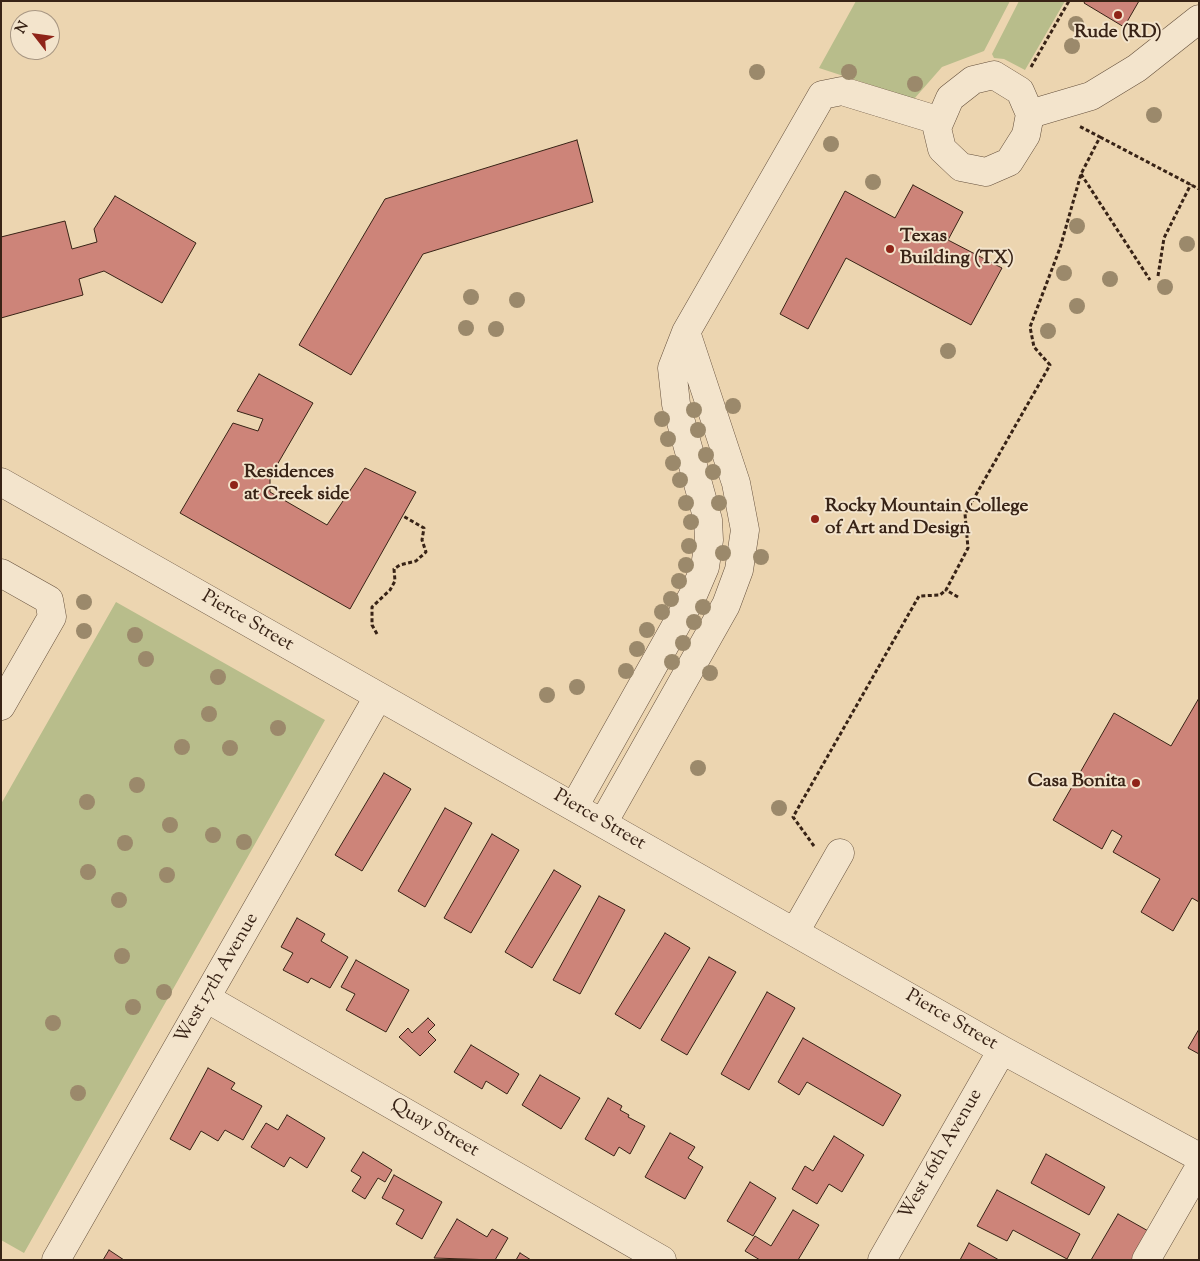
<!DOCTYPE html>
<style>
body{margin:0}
#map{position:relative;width:1200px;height:1261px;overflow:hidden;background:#ecd5b0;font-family:"Sorts Mill Goudy",serif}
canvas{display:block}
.frame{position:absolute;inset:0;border:2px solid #382316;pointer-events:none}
.north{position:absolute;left:10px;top:10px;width:50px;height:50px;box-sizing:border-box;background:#f3e4cc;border:1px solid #a89783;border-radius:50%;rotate:300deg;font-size:14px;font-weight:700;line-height:20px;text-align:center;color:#382316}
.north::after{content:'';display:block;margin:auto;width:18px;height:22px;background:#8f2418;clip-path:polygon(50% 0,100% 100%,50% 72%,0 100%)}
</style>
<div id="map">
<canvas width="1200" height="1261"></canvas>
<div class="frame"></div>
<div class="north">N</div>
</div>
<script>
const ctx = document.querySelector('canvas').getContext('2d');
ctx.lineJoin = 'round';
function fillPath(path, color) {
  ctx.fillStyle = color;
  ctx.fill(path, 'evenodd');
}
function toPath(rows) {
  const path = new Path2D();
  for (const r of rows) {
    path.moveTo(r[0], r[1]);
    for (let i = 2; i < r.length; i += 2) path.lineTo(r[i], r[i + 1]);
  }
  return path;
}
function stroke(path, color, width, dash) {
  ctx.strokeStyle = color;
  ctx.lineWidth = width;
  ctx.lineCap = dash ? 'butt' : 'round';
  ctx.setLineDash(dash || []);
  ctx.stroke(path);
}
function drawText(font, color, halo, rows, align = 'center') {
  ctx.font = font + ' "Sorts Mill Goudy",serif';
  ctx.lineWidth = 4;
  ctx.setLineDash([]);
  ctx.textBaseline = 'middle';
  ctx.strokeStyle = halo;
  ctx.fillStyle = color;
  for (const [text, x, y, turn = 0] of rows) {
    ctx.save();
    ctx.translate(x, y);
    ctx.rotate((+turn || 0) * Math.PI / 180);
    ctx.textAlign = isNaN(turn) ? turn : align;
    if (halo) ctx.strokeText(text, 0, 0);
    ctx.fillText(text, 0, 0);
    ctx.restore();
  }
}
fillPath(toPath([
 [856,1,1010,1,984,51,942,67,914,99,819,68],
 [1019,1,1065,1,1025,70,1004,59,994,58,992,54],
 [116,602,325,720,24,1253,1,1240,1,804]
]), '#b8bd8b');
const building = toPath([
 [1085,1,1139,1,1124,27,1084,3,1085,1],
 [577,140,593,202,423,254,351,375,299,345,385,199,577,140],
 [913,185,963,212,948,240,1002,268,971,325,846,258,808,329,780,314,845,191,895,218,913,185],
 [115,196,196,243,162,303,104,271,79,279,83,295,1,318,1,237,65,221,72,249,97,242,94,229,115,196],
 [259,374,313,403,270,477,270,492,327,525,365,468,416,492,350,609,180,513,233,423,258,431,263,419,237,411,259,374],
 [1199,698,1199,902,1192,898,1173,931,1141,912,1160,879,1113,852,1122,836,1112,830,1102,849,1053,820,1114,713,1171,746,1199,698],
 [384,773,411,789,362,871,335,855,384,773],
 [445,808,472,823,425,907,398,891,445,808],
 [492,834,519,850,471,933,444,918,492,834],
 [554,870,581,886,532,968,505,952,554,870],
 [599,896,625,910,580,994,553,980,599,896],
 [297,918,325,934,321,941,348,957,330,988,311,978,308,983,283,970,293,953,281,947,297,918],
 [665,933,690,948,640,1029,615,1014,665,933],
 [709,957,736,972,687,1055,661,1040,709,957],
 [356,960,409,990,386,1032,346,1010,355,994,341,987,356,960],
 [767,992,795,1008,749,1090,721,1074,767,992],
 [428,1018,435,1025,428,1032,436,1040,420,1056,399,1037,408,1028,412,1033,428,1018],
 [1199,1029,1199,1054,1188,1048,1199,1029],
 [803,1038,901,1095,883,1126,807,1082,799,1095,778,1082,803,1038],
 [471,1045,519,1074,507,1094,486,1081,482,1089,454,1072,471,1045],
 [208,1068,235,1083,231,1089,262,1106,243,1140,225,1130,218,1141,201,1131,190,1150,170,1139,208,1068],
 [540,1075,580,1098,561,1129,522,1105,540,1075],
 [608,1098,622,1106,620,1110,629,1115,628,1117,645,1126,630,1154,619,1147,614,1156,585,1139,608,1098],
 [287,1115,325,1138,307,1168,290,1157,284,1167,251,1147,266,1123,278,1130,287,1115],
 [670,1133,695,1147,688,1158,703,1167,685,1199,645,1177,670,1133],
 [834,1136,864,1155,842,1192,829,1184,817,1204,792,1189,805,1166,813,1171,834,1136],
 [363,1152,392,1170,385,1182,378,1178,365,1199,352,1191,361,1177,351,1171,363,1152],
 [1046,1154,1105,1187,1089,1215,1031,1183,1046,1154],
 [394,1175,442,1202,422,1239,396,1224,404,1210,382,1198,394,1175],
 [750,1182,776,1198,753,1236,727,1221,750,1182],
 [997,1190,1080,1234,1067,1259,1013,1230,1007,1241,977,1226,997,1190],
 [793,1210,819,1225,798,1260,760,1260,745,1251,755,1236,771,1246,793,1210],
 [1118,1214,1150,1232,1134,1260,1091,1260,1118,1214],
 [457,1219,487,1237,492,1229,508,1238,495,1260,434,1258,457,1219],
 [969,1243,999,1260,960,1260,969,1243],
 [109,1250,124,1260,103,1260,109,1250],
 [520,1253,531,1260,516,1260,520,1253]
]);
fillPath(building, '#cd8479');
stroke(building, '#382316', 1);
const minor = toPath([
 [994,75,1020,91,1030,114,1026,135,1009,162,986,172,961,167,942,149,937,128,950,98,973,80,994,75],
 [1030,114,1091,96,1137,68,1199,19],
 [1,482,1002,1050,1199,1157],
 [1,573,49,600,52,617,1,706],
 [574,807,693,595,705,567,709,540,708,520,676,404,672,368,686,332,822,95,842,91,940,121],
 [603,823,726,605,739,570,745,530,736,483,686,332],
 [795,932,840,853],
 [206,998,662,1260],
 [56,1260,378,697],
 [882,1260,1002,1050],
 [1146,1260,1199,1168]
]);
stroke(minor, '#65503c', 29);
stroke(toPath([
 [1031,67,1069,1],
 [1100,137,1199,189],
 [1081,174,1150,280],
 [1158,276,1164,238,1191,184],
 [958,597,946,590,968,548,965,514,1050,365,1034,347,1030,327,1060,248,1081,174,1100,137,1079,126],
 [377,634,372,625,372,607,390,590,395,581,394,569,400,565,416,561,426,552,422,540,424,528,403,516],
 [814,846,793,817,919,596,940,595,946,590]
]), '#382316', 3, [4, 2.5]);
stroke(minor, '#f3e4cc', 28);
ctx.fillStyle = '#9b896b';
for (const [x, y] of [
 [1076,24],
 [1072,46],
 [757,72],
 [849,72],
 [915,84],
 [1154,115],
 [831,144],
 [873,182],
 [1077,226],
 [1187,244],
 [1064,273],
 [1110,279],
 [1165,287],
 [471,297],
 [517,300],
 [1077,306],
 [466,328],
 [496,329],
 [1048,331],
 [948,351],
 [733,406],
 [694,410],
 [662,419],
 [698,430],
 [668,439],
 [706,455],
 [673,463],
 [713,472],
 [680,480],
 [686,503],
 [719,503],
 [691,522],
 [689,546],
 [723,553],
 [761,557],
 [686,565],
 [679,581],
 [671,599],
 [84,602],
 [703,607],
 [662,612],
 [694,622],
 [647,630],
 [84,631],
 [135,635],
 [683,643],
 [637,649],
 [146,659],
 [672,662],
 [626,671],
 [710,673],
 [218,677],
 [577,687],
 [547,695],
 [209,714],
 [278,728],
 [182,747],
 [230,748],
 [698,768],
 [137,785],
 [87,802],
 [779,808],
 [170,825],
 [213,835],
 [244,842],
 [125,843],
 [88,872],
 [167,875],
 [119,900],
 [122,956],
 [164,992],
 [133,1007],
 [53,1023],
 [78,1093]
]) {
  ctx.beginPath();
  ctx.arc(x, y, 8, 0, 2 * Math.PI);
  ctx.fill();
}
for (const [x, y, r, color] of [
 [1118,15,5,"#8f2418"],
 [890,249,5,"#8f2418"],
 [234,485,5,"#8f2418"],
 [815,519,5,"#8f2418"],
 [1136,783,5,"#8f2418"]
]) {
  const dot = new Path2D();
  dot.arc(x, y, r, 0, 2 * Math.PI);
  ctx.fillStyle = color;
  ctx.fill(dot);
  stroke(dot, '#f3e4cc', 2);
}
drawText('bold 19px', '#382316', '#f3e4cc', [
 ["Rude (RD)",1118,34,"center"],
 ["Texas",900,238],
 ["Building (TX)",900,260],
 ["Residences",244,474],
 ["at Creek side",244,496],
 ["Rocky Mountain College",825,508],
 ["of Art and Design",825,530],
 ["Casa Bonita",1126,783,"right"]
], 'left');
drawText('19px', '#382316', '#f3e4cc', [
 ["Pierce Street",247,622,30],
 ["Pierce Street",599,821,30],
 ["West 17th Avenue",218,979,-60],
 ["Pierce Street",951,1021,30],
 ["Quay Street",434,1129,30],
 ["West 16th Avenue",942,1155,-60]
]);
</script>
